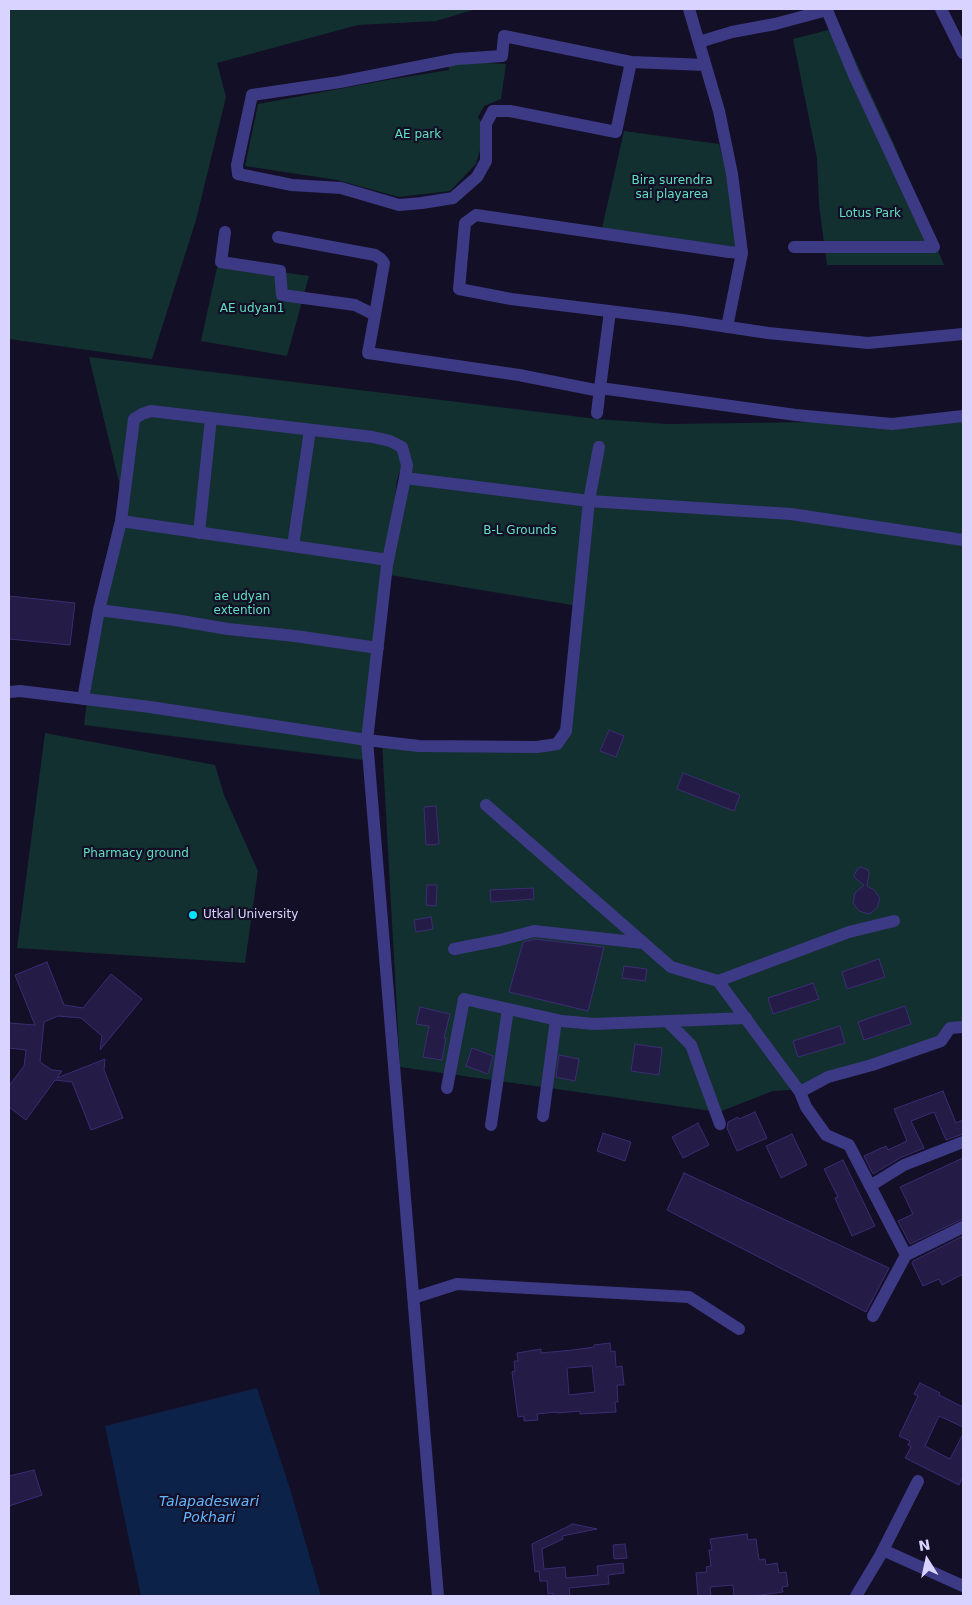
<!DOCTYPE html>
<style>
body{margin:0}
#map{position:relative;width:972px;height:1605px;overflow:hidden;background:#130f26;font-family:"DejaVu Sans",sans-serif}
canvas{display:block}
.frame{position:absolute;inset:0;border:10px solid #d9d4ff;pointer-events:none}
.north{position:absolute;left:902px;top:1535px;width:50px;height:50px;-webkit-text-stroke:4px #130f26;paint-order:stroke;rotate:350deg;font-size:14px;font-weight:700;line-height:20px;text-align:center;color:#d9d4ff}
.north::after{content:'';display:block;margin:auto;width:18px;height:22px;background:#d9d4ff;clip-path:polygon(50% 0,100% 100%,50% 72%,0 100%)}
</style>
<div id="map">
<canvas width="972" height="1605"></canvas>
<div class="frame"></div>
<div class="north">N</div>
</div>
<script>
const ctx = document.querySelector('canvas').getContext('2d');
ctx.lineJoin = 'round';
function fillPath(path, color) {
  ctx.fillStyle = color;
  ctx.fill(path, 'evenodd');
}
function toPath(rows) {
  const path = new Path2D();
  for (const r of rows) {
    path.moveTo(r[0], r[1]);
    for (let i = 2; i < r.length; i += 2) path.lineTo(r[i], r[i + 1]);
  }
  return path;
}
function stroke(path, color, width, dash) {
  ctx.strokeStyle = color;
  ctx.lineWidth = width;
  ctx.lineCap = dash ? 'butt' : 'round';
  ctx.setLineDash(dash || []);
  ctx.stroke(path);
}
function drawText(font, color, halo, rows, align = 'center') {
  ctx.font = font + ' "DejaVu Sans",sans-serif';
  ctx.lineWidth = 4.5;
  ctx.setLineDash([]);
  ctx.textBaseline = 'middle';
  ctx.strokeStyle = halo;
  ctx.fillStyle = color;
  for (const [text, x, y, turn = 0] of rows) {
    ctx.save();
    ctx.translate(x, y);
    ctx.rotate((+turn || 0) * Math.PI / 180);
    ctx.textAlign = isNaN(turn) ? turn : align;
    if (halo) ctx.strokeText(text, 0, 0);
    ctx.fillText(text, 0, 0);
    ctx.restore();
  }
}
fillPath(toPath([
 [9,9,476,9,436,21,358,25,217,63,226,97,196,220,152,359,9,339],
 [840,27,894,144,944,265,827,265,819,205,817,158,793,39],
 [448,61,506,64,501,99,484,106,478,117,486,130,476,164,450,191,399,197,337,180,245,166,258,104,387,80,449,70],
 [624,131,719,144,727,176,736,247,602,228],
 [218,263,309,276,287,356,201,341],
 [89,357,597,419,667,424,963,420,963,1024,939,1038,802,1089,773,1091,719,1112,400,1067,382,742,537,748,567,731,578,606,390,575,402,464,397,480,364,760,84,725,99,610,118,521,119,489,119,482],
 [45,733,215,765,224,795,258,871,245,963,17,948]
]), '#12302f');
fillPath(toPath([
 [257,1388,291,1492,321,1596,141,1596,105,1426]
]), '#0c2248');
const building = toPath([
 [9,596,75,603,70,645,9,639,9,596],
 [609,730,624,736,616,757,600,751,609,730],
 [683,773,740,795,734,811,677,789,683,773],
 [436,806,439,844,426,845,424,807,436,806],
 [861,867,868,870,869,874,867,886,874,890,880,898,877,908,869,914,859,911,853,903,855,893,864,885,856,879,854,876,857,869,861,867],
 [427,885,437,885,436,906,426,905,427,885],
 [533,888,534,899,491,902,490,890,533,888],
 [431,917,433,929,416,932,414,920,431,917],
 [535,939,604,947,588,1011,509,992,523,942,535,939],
 [879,959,885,977,847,989,842,972,879,959],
 [47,962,64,1005,83,1008,111,974,142,999,100,1050,102,1036,81,1018,58,1016,44,1022,40,1062,52,1070,62,1071,57,1078,105,1059,104,1070,123,1118,91,1130,72,1082,55,1080,26,1120,9,1107,9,1086,24,1066,26,1050,9,1048,9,1023,35,1025,15,975,47,962],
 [624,966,647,969,645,981,622,978,624,966],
 [813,983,819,999,773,1014,768,998,813,983],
 [905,1006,911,1024,864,1040,858,1022,905,1006],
 [420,1007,450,1014,444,1038,446,1038,442,1060,423,1057,429,1026,416,1024,420,1007],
 [840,1026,845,1043,798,1057,793,1041,840,1026],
 [635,1044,662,1048,659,1075,631,1071,635,1044],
 [472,1048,493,1056,488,1074,466,1066,472,1048],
 [559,1055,579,1059,575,1081,556,1077,559,1055],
 [943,1091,956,1123,963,1120,963,1134,946,1140,934,1112,911,1121,924,1148,900,1158,873,1174,864,1156,886,1146,888,1150,907,1141,894,1109,943,1091],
 [755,1112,767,1138,737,1151,727,1128,728,1122,738,1117,739,1119,755,1112],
 [698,1123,709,1145,683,1158,672,1137,698,1123],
 [603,1133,631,1142,625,1161,597,1151,603,1133],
 [792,1134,807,1165,781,1178,766,1146,792,1134],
 [963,1158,963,1219,910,1244,898,1221,913,1214,900,1187,963,1158],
 [843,1160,875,1226,852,1236,835,1198,838,1197,824,1169,843,1160],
 [684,1173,889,1268,866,1312,667,1210,684,1173],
 [963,1236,963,1274,942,1285,939,1279,923,1286,912,1263,913,1261,963,1236],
 [610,1343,611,1352,615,1351,616,1367,622,1366,624,1385,617,1385,618,1402,615,1402,616,1412,580,1414,580,1411,557,1413,557,1412,537,1414,538,1420,524,1421,524,1416,518,1417,512,1372,515,1371,514,1361,518,1361,517,1353,541,1349,541,1353,573,1350,594,1347,594,1345,610,1343],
 [592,1366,595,1392,569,1395,567,1368,592,1366],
 [920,1383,940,1393,939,1395,963,1407,963,1427,939,1416,925,1446,950,1459,963,1434,963,1477,959,1485,905,1458,911,1447,908,1445,910,1441,899,1436,918,1396,914,1394,920,1383],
 [34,1470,42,1495,9,1506,9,1476,34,1470],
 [573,1524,597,1529,562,1536,563,1539,542,1549,544,1569,565,1567,566,1578,598,1575,597,1566,623,1563,624,1573,608,1575,609,1584,569,1588,570,1596,553,1596,553,1593,548,1594,547,1581,540,1581,539,1571,535,1572,532,1544,573,1524],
 [747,1534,748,1540,756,1539,759,1560,765,1559,766,1565,777,1563,779,1573,786,1572,788,1586,782,1587,783,1592,753,1596,734,1596,733,1585,710,1587,711,1594,709,1596,698,1596,696,1573,707,1572,706,1567,711,1566,709,1550,712,1550,710,1539,747,1534],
 [625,1544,627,1558,614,1559,613,1545,625,1544]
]);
fillPath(building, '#241b47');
stroke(building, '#3b2d73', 1);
stroke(toPath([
 [689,9,719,111,732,174,742,253,727,327],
 [941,9,963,53],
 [699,42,732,32,775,24,827,10,854,75,934,247,794,247],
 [631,62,616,132,510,111,493,111,486,124,486,161,477,177,453,198,422,203,399,205,341,188,292,185,238,174,237,165,252,95,340,82,457,59,502,56,504,36,631,62,705,65],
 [225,232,221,262,280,271,282,295,355,305,375,315,368,353,519,375,600,391],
 [278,237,375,255,381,259,384,263,375,315],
 [742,253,729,252,476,215,465,223,459,289,511,299,682,320,768,333,868,343,963,334],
 [600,388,610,311],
 [597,413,600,388,796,415,892,424,963,416],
 [121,521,388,560],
 [199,533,211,418],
 [293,546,310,430],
 [99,610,175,620,228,629,295,636,378,648],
 [9,692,20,691,150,707,367,740,387,565,405,478,589,501,599,447],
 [83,699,99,610,121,521,134,419,142,414,151,411,373,437,390,441,402,447,407,465,405,478],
 [486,805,671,967,718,981],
 [454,949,500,940,534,931,643,943],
 [667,1021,691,1045,720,1124],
 [447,1088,464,999,562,1021,594,1024,746,1018],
 [800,1092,718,981,849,932,894,921],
 [543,1116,556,1020],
 [491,1125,508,1009],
 [870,1186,904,1165,963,1142],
 [906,1255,849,1145,826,1135,806,1107,800,1092,828,1077,872,1065,941,1041,950,1028,963,1027],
 [413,1298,457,1284,689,1297,739,1329],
 [873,1316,906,1255,963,1227],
 [883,1550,963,1586],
 [438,1596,367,740,419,746,537,747,557,744,566,731,589,501,791,514,963,540],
 [856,1596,880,1556,918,1481]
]), '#3d3a85', 12);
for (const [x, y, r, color] of [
 [193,915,5,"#00e5ff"]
]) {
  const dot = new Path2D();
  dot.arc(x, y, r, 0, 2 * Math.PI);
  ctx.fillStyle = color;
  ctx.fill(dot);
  stroke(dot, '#130f26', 2);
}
drawText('12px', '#5fe0c0', '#130f26', [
 ["AE park",418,135],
 ["Bira surendra",672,181],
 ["sai playarea",672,195],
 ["Lotus Park",870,214],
 ["AE udyan1",252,309],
 ["B-L Grounds",520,531],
 ["ae udyan",242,597],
 ["extention",242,611],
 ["Pharmacy ground",136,854]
]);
drawText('12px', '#d9d4ff', '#130f26', [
 ["Utkal University",203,915]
], 'left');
drawText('italic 14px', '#62b6ff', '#130f26', [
 ["Talapadeswari",209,1502],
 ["Pokhari",209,1518]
]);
</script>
